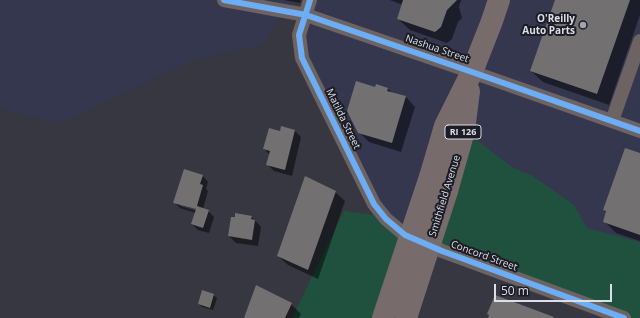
<!DOCTYPE html>
<style>
body{margin:0}
#map{position:relative;width:640px;height:318px;overflow:hidden;background:#363741;font-family:"Open Sans",sans-serif}
canvas{display:block}
.scale{position:absolute;left:494px;top:284px;width:118px;height:18px;box-sizing:border-box;border:2px solid #dcdeea;border-top:0;padding-left:5px;font-size:12px;line-height:14px;white-space:nowrap;color:#dcdeea;-webkit-text-stroke:3px #1b1c24;paint-order:stroke}
</style>
<div id="map">
<canvas width="640" height="318"></canvas>
<div class="scale">50 m</div>
</div>
<script>
const ctx = document.querySelector('canvas').getContext('2d');
ctx.lineJoin = 'round';
function fillPath(path, color) {
  ctx.fillStyle = color;
  ctx.fill(path, 'evenodd');
}
function toPath(rows) {
  const path = new Path2D();
  for (const r of rows) {
    path.moveTo(r[0], r[1]);
    for (let i = 2; i < r.length; i += 2) path.lineTo(r[i], r[i + 1]);
  }
  return path;
}
function stroke(path, color, width, dash) {
  ctx.strokeStyle = color;
  ctx.lineWidth = width;
  ctx.lineCap = dash ? 'butt' : 'round';
  ctx.setLineDash(dash || []);
  ctx.stroke(path);
}
function drawText(font, color, halo, rows, align = 'center') {
  ctx.font = font + ' "Open Sans",sans-serif';
  ctx.lineWidth = 4;
  ctx.setLineDash([]);
  ctx.textBaseline = 'middle';
  ctx.strokeStyle = halo;
  ctx.fillStyle = color;
  for (const [text, x, y, turn = 0] of rows) {
    ctx.save();
    ctx.translate(x, y);
    ctx.rotate((+turn || 0) * Math.PI / 180);
    ctx.textAlign = isNaN(turn) ? turn : align;
    if (halo) ctx.strokeText(text, 0, 0);
    ctx.fillText(text, 0, 0);
    ctx.restore();
  }
}
fillPath(toPath([
 [0,0,293,0,261,45,194,60,60,123,0,109],
 [309,0,640,0,640,242,587,228,574,205,533,176,512,167,478,141,430,246,392,227,301,47]
]), '#35374f');
fillPath(toPath([
 [474,140,478,141,512,167,533,176,574,205,587,228,640,242,640,318,626,318,434,249,459,164],
 [344,211,381,216,410,237,384,318,292,318]
]), '#1f513e');
fillPath(toPath([
 [283,0,301,0,300,3],
 [390,0,461,0,459,7,462,18,458,22,452,39,447,43,410,30,398,19,403,5],
 [556,0,640,0,640,15,609,105,543,82,531,71],
 [388,89,392,93,406,97,415,107,401,152,369,142,359,132],
 [295,131,301,137,292,176,274,171,268,165,270,155,264,149,280,132],
 [640,154,640,241,616,233,604,221,607,213,604,210],
 [203,176,208,182,206,189,208,191,203,209,208,211,214,217,209,233,198,230,192,224,196,213,180,208,174,202],
 [180,204,201,210,200,212,180,206],
 [335,192,345,201,318,279,288,265,278,256],
 [251,216,261,227,258,246,236,243,229,236],
 [213,295,217,298,213,310,202,307,199,304],
 [291,304,301,314,299,318,245,318]
]), '#0007');
fillPath(toPath([
 [403,0,457,0,447,10,441,27,435,32,397,19],
 [555,0,630,0,597,94,530,71],
 [356,81,375,87,376,84,388,88,387,91,406,96,392,143,358,133,347,111],
 [281,126,295,130,285,170,266,165,270,151,263,149,269,128,280,131],
 [625,148,640,153,640,235,603,222,606,211,603,210],
 [184,169,203,175,200,184,203,185,197,206,209,210,203,228,191,224,196,209,173,203],
 [305,176,336,191,308,270,277,256],
 [235,213,252,216,251,219,255,220,252,240,228,236,231,217,235,217],
 [256,285,292,303,285,318,244,318],
 [202,290,214,294,210,308,198,304],
 [495,295,554,317,553,318,488,318,489,315,487,314]
]), '#727071');
stroke(toPath([
 [224,0,306,15,472,72,640,131],
 [310,0,299,35,302,58,374,204,386,219,405,235,442,251,624,318],
 [612,121,640,41]
]), '#6d6363', 14);
stroke(toPath([
 [430,177,445,126,472,72,492,21,499,0],
 [447,191,464,131,469,91]
]), '#776b6c', 22);
stroke(toPath([
 [383,318,430,177],
 [406,318,447,191]
]), '#776b6c', 22);
stroke(toPath([
 [224,0,306,15,472,72,640,131],
 [310,0,299,35,302,58,374,204,386,219,405,235,442,251,624,318]
]), '#6dadf4', 6);
for (const [x, y, r, color] of [
 [583,25,4,"#a2a4af"]
]) {
  const dot = new Path2D();
  dot.arc(x, y, r, 0, 2 * Math.PI);
  ctx.fillStyle = color;
  ctx.fill(dot);
  stroke(dot, '#1b1c24', 1.5);
}
for (const [x, y, w] of [
 [463,132,36]
]) {
  const box = new Path2D();
  box.roundRect(x - w / 2, y - 7, w, 14, 3);
  ctx.fillStyle = '#1b1c24';
  ctx.fill(box);
  stroke(box, '#dcdeea', 1);
}
drawText('bold 9px', '#dcdeea', null, [
 ["RI 126",463,132]
]);
drawText('bold 10px', '#dcdeea', '#1b1c24', [
 ["O'Reilly",575,19],
 ["Auto Parts",575,31]
], 'right');
drawText('10px', '#dcdeea', '#1b1c24', [
 ["Nashua Street",437,49,19],
 ["Matilda Street",343,119,64],
 ["Smithfield Avenue",445,196,-73],
 ["Concord Street",484,256,20]
]);
</script>
